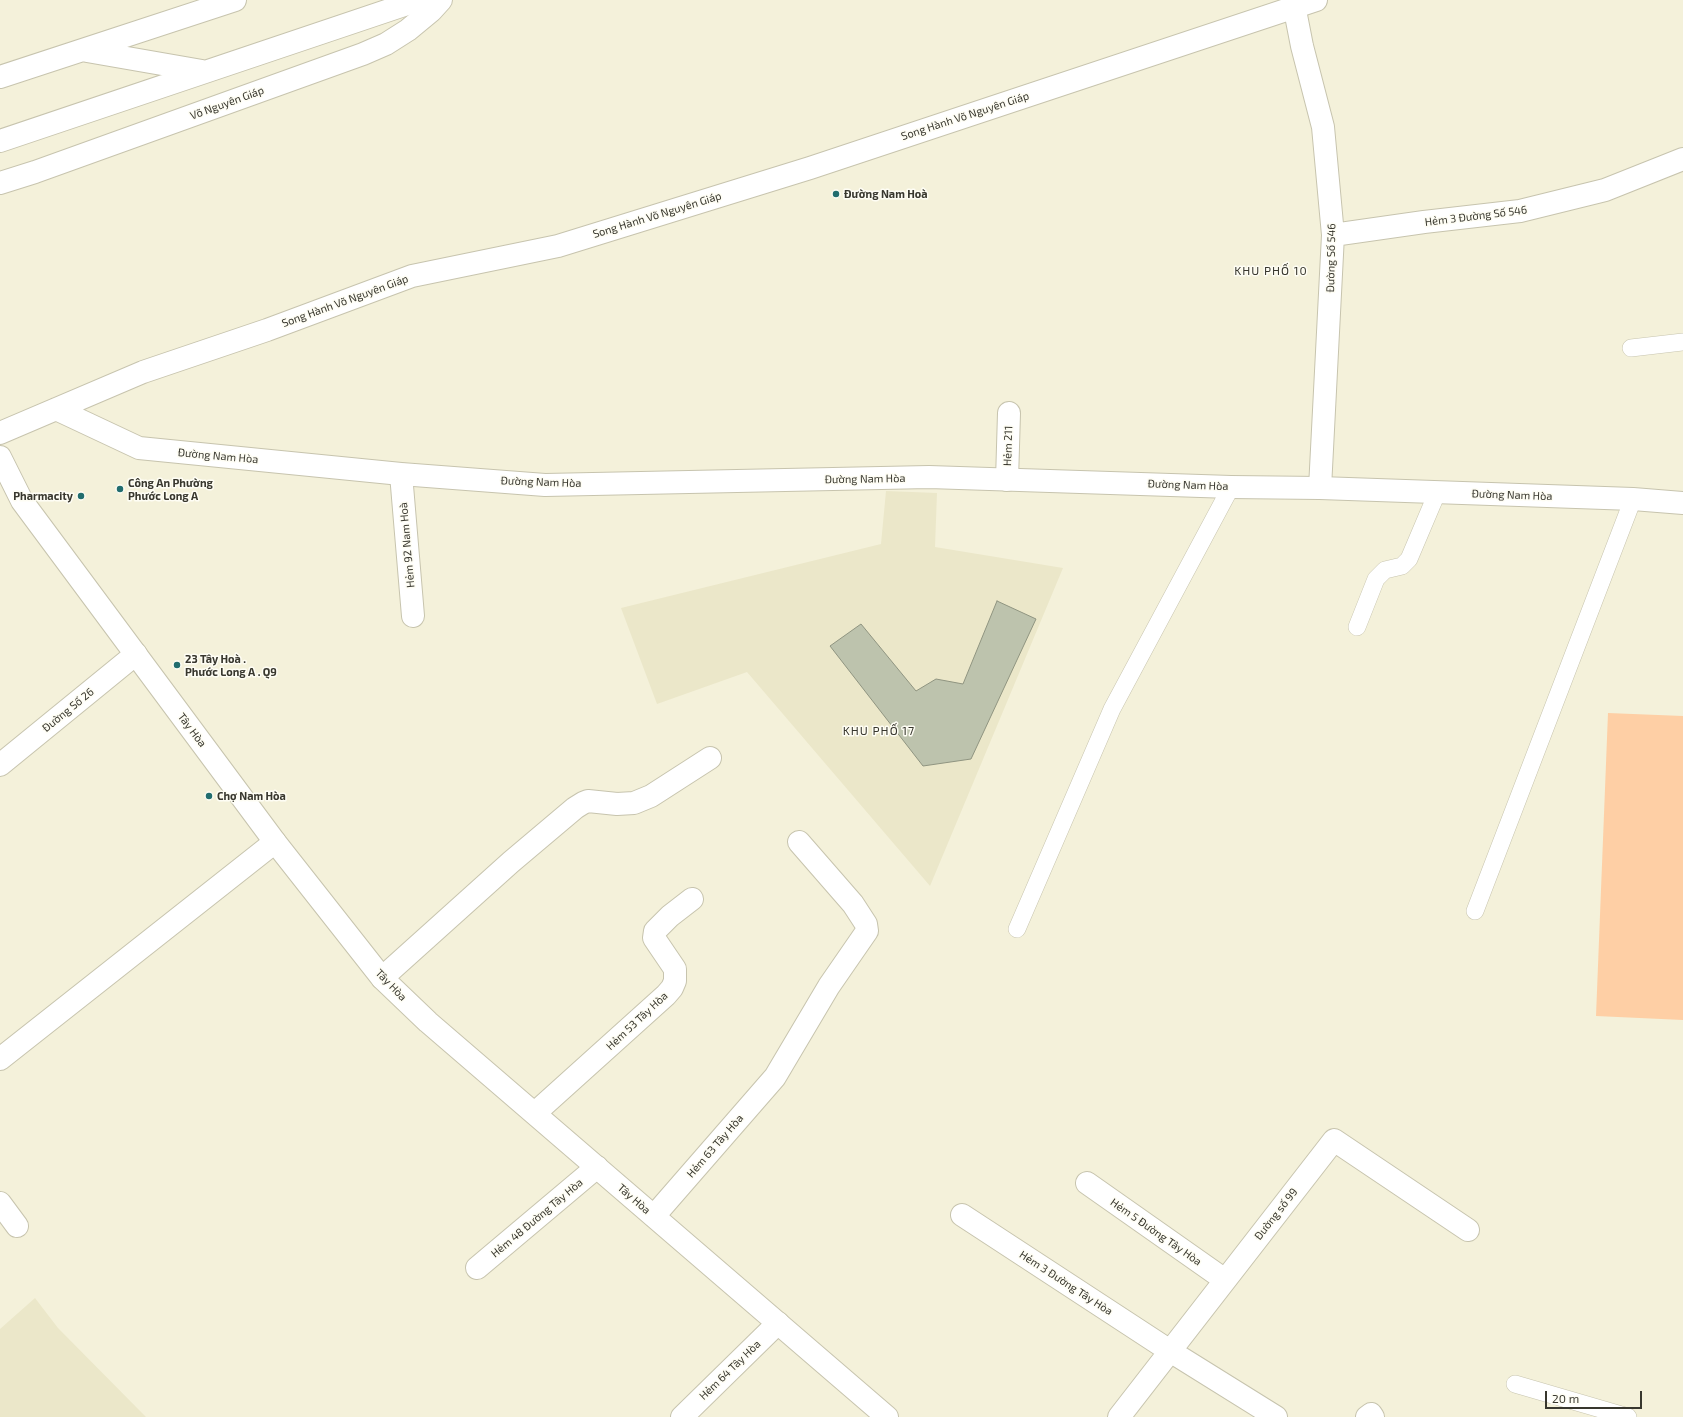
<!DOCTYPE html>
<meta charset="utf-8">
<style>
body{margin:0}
#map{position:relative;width:1683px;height:1417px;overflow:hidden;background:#f4f1da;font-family:"Exo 2",sans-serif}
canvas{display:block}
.scale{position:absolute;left:1545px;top:1391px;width:97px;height:18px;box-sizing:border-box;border:2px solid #38372e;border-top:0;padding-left:5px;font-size:12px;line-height:14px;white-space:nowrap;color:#38372e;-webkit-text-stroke:3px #fefdf4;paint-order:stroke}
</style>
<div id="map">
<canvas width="1683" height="1417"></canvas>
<div class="scale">20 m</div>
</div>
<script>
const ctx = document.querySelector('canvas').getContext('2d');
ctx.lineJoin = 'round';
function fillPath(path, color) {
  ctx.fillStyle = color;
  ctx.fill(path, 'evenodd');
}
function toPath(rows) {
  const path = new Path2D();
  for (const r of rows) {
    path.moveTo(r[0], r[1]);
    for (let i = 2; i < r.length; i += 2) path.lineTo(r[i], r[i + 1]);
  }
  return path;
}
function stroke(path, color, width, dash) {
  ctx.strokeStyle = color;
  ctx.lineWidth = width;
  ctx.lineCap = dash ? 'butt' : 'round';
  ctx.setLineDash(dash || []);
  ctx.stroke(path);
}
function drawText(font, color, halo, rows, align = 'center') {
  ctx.font = font + ' "Exo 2",sans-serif';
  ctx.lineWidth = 3;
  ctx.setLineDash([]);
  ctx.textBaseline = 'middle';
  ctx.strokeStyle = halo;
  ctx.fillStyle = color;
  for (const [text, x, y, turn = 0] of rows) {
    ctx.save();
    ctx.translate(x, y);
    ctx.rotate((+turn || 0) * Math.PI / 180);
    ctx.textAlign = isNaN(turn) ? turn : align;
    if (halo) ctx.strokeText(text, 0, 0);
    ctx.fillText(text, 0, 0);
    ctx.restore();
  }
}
fillPath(toPath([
 [886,491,937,493,935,547,1063,568,930,886,747,672,657,704,621,608,881,544],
 [35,1298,58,1328,146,1417,0,1417,0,1329]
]), '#ebe7c9');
fillPath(toPath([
 [1608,713,1683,716,1683,1020,1596,1016]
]), '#fecfa5');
const building = toPath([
 [997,601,1036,619,971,759,923,766,830,646,861,624,916,691,936,679,963,684,997,601]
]);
fillPath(building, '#bdc3ad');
stroke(building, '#909581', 1);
const lane = toPath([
 [1631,348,1683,342],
 [1357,627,1376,579,1385,570,1402,566,1409,559,1437,493],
 [1475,911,1633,499],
 [1017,929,1112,709,1231,487],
 [1515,1384,1628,1417]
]);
const street = toPath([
 [1293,0,1302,46,1323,127,1333,235,1320,488],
 [1333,235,1424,222,1520,211,1605,190,1683,159],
 [401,474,413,616],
 [1007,480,1009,413],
 [0,765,136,654],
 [382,978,511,862,575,808,583,803,588,801,617,804,634,803,651,796,710,758],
 [0,1059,275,842],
 [535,1113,666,995,672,988,675,981,675,969,654,938,655,931,670,916,692,899],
 [1087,1183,1225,1280],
 [0,1203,17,1226],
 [962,1215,1170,1351,1276,1417],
 [654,1216,775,1077,829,986,867,931,866,924,853,904,799,842],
 [477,1268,597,1167],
 [682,1417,778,1323],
 [1119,1417,1334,1140,1468,1230],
 [1367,1417,1371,1414,1373,1417]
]);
const secondary = toPath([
 [56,409,139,448,401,474,545,485,929,477,1231,487,1320,488,1633,499,1683,503],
 [0,433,143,372,267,330,412,276,558,246,810,168,1316,0],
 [0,457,22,501,275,842,382,978,428,1022,887,1417]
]);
const primary = toPath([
 [0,183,35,172,363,54,386,44,408,30,431,11,441,0]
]);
const highway = toPath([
 [87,51,202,71],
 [0,77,235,0],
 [0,141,419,0]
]);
stroke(lane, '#c7c4ae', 18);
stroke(street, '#c7c4ae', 24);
stroke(secondary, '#c7c4ae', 24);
stroke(primary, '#c7c4ae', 24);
stroke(highway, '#c7c4ae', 24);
stroke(lane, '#fff', 17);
stroke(street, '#fff', 22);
stroke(secondary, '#fff', 22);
stroke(primary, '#fff', 22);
stroke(highway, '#fff', 22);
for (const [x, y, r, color] of [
 [836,194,4,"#216d6e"],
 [120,489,4,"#216d6e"],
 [81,496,4,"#216d6e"],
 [177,665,4,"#216d6e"],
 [209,796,4,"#216d6e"]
]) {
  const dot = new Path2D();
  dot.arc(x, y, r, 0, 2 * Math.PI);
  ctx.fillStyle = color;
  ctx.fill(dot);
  stroke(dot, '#fefdf4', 1.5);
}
drawText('11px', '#38372e', '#fefdf4', [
 ["Võ Nguyên Giáp",227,103,-20],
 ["Song Hành Võ Nguyên Giáp",965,116,-18],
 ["Song Hành Võ Nguyên Giáp",657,215,-17],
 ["Hẻm 3 Đường Số 546",1476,216,-7],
 ["Đường Số 546",1331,258,-89],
 ["Song Hành Võ Nguyên Giáp",345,301,-20],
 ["Hẻm 211",1008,446,-88],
 ["Đường Nam Hòa",218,456,5],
 ["Đường Nam Hòa",865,479,-1],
 ["Đường Nam Hòa",541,482,2],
 ["Đường Nam Hòa",1188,485,2],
 ["Đường Nam Hòa",1512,495,2],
 ["Hẻm 92 Nam Hoà",407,545,-95],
 ["Đường Số 26",68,710,-39],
 ["Tây Hòa",192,730,53],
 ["Tây Hòa",391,985,46],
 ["Hẻm 53 Tây Hòa",637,1021,-43],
 ["Hẻm 63 Tây Hòa",715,1146,-49],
 ["Tây Hòa",634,1199,41],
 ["Đường số 99",1276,1214,-52],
 ["Hẻm 48 Đường Tây Hòa",537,1218,-40],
 ["Hẻm 5 Đường Tây Hòa",1156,1232,35],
 ["Hẻm 3 Đường Tây Hòa",1066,1283,33],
 ["Hẻm 64 Tây Hòa",730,1370,-44]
]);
drawText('bold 11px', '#38372e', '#fefdf4', [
 ["Đường Nam Hoà",844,194],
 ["Công An Phường",128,483],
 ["Phước Long A",128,496],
 ["Pharmacity",73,496,"right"],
 ["23 Tây Hoà .",185,659],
 ["Phước Long A . Q9",185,672],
 ["Chợ Nam Hòa",217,796]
], 'left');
ctx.letterSpacing = '1px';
drawText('12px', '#38372e', '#fefdf4', [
 ["KHU PHỐ 10",1271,271],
 ["KHU PHỐ 17",879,731]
]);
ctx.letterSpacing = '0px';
</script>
